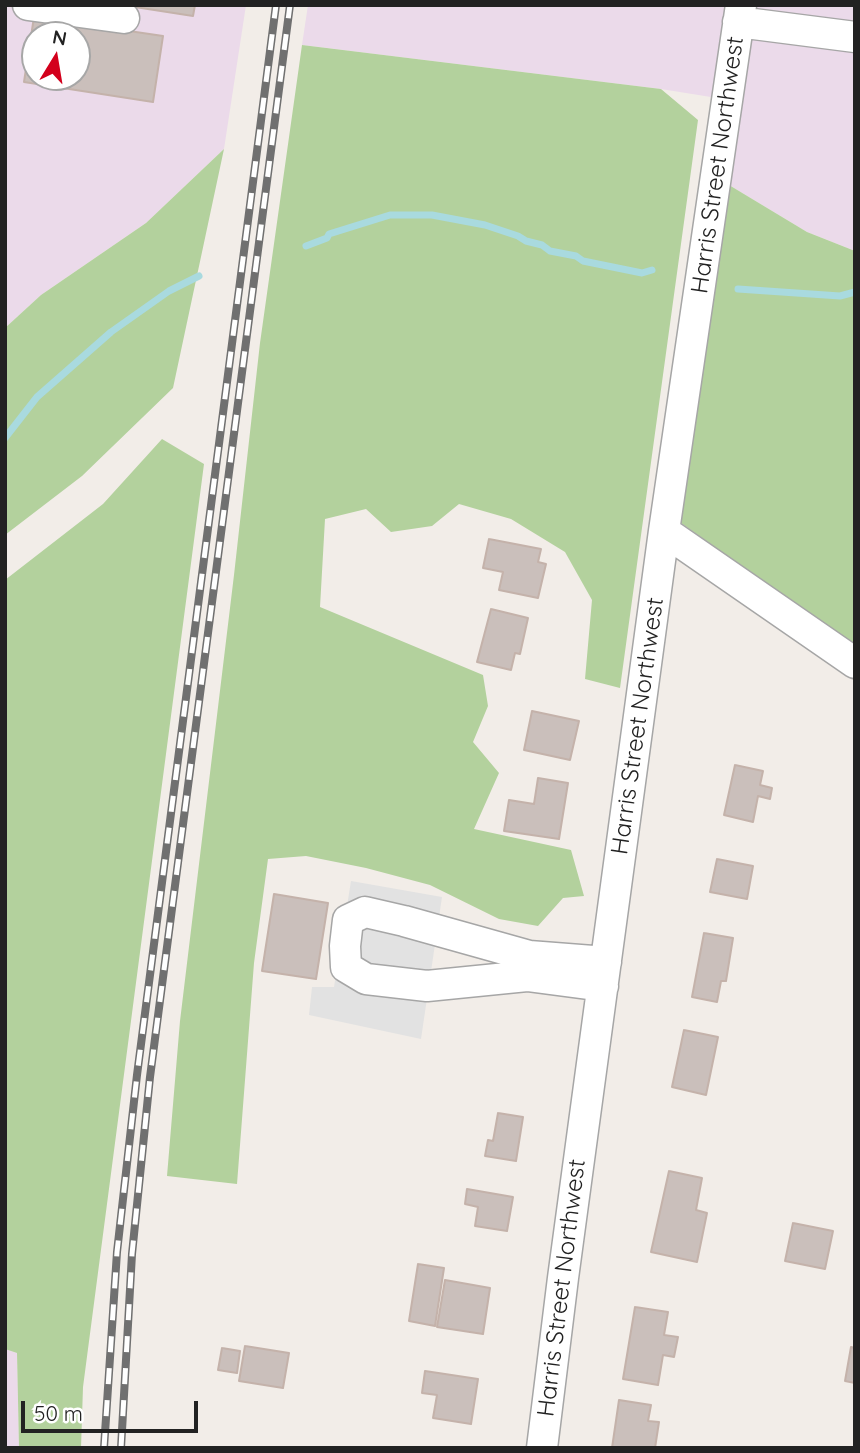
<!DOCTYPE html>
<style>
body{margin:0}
#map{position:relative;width:860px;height:1453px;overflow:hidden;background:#f2ede8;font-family:Quicksand,sans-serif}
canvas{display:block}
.frame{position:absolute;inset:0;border:7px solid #222;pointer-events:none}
.north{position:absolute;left:21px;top:21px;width:70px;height:70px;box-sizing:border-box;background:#fff;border:2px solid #a7a7a7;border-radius:50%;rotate:11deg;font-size:19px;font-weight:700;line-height:28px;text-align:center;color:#222}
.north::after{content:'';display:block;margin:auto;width:24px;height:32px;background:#d3001c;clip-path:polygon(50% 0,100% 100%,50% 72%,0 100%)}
.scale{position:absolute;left:21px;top:1401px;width:177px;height:32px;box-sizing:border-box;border:4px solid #222;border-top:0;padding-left:9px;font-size:21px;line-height:24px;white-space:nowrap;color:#222;-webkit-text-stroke:5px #fff;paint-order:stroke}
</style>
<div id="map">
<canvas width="860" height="1453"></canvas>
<div class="frame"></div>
<div class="north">N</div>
<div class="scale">50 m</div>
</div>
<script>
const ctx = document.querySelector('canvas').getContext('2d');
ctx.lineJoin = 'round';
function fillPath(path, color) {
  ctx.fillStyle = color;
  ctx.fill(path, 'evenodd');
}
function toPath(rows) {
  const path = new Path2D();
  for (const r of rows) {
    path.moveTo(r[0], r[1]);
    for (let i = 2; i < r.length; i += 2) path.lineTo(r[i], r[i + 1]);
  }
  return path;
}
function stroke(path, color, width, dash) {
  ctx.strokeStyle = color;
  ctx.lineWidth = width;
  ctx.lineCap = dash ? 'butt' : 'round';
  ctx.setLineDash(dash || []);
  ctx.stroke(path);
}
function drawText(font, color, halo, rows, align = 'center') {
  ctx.font = font + ' Quicksand,sans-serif';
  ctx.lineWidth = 6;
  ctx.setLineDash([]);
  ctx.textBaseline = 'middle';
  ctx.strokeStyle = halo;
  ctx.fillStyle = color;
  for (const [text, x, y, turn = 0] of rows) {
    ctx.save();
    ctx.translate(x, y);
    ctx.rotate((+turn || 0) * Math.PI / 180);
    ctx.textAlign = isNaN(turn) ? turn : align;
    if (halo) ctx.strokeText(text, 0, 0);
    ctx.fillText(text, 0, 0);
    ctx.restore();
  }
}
fillPath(toPath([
 [5,5,246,5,224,149,146,223,41,295,5,328],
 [35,35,77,35,77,77,35,77],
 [308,5,855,5,855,251,807,232,729,185,742,102,661,89,302,45],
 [5,1349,17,1353,19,1448,5,1448]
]), '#ebdaea');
fillPath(toPath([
 [302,45,661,89,698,120,620,688,585,679,592,600,565,552,511,519,459,504,432,526,391,532,366,509,325,519,320,607,483,675,488,706,473,742,499,773,474,829,571,850,584,896,563,898,538,926,499,919,430,885,366,868,306,856,268,859,254,963,237,1184,167,1176,180,1021,234,575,260,343],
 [224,149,173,388,82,476,5,535,5,328,41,295,146,223],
 [729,185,807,232,855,251,855,647,681,523],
 [162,439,204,464,83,1387,81,1448,19,1448,17,1353,5,1349,5,580,103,504]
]), '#b3d19d');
fillPath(toPath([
 [351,881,442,897,421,1039,309,1015,312,987,334,987]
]), '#e2e2e2');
stroke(toPath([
 [306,246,327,238,329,234,390,215,432,215,485,225,518,236,526,241,542,245,550,251,576,256,583,261,642,273,652,270],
 [738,289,840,296,855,292],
 [5,438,37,397,111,332,169,291,199,276]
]), '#a9dadf', 7);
const building = toPath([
 [122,5,195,5,193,16,122,5],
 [34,17,163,36,153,102,24,82,34,17],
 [35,35,77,35,77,77,35,77,35,35],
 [489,539,541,549,538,562,546,564,538,598,499,590,503,572,483,568,489,539],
 [491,609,528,618,520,654,515,653,511,670,477,662,491,609],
 [532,711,579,721,570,760,524,750,532,711],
 [735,765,763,771,760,785,772,788,770,799,758,796,753,822,724,815,735,765],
 [538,778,568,783,559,839,504,831,509,800,534,804,538,778],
 [717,859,753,866,747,899,710,892,717,859],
 [274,894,328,903,316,979,262,971,274,894],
 [704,933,733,938,726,981,721,981,717,1002,692,997,704,933],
 [684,1030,718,1037,706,1095,672,1087,684,1030],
 [498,1113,523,1117,516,1161,485,1156,488,1140,493,1141,498,1113],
 [669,1171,702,1178,696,1210,707,1213,697,1262,651,1252,669,1171],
 [467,1189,513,1197,507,1231,475,1226,478,1207,465,1204,467,1189],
 [793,1223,833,1231,825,1269,785,1261,793,1223],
 [418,1264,444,1268,435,1326,409,1321,418,1264],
 [445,1280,490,1288,483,1334,437,1327,445,1280],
 [635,1307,668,1312,664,1335,678,1337,674,1357,663,1355,658,1385,623,1379,635,1307],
 [245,1346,289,1353,283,1388,239,1381,245,1346],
 [851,1347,855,1348,855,1383,845,1381,851,1347],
 [222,1348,240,1351,237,1373,218,1370,222,1348],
 [425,1371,478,1379,471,1424,433,1418,437,1395,422,1393,425,1371],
 [619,1400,651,1405,648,1421,659,1422,655,1448,612,1448,619,1400]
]);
fillPath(building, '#cabfbb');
stroke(building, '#c4b2aa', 2);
const minor = toPath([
 [28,5,124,18],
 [738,22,855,37],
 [664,531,855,663],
 [603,986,527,976,427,986,366,979,346,967,345,946,348,920,365,912,404,921,529,956,606,962],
 [542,1448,563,1278,664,531,741,5]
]);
stroke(minor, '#a6a6a6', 33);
stroke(minor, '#fff', 30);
const rail = toPath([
 [104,1448,117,1252,137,1075,276,5],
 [121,1448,132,1254,150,1077,290,5]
]);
stroke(rail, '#707070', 8);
stroke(rail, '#fff', 5, [16]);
drawText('24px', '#222', '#fff', [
 ["Harris Street Northwest",718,165,-82],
 ["Harris Street Northwest",638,726,-82],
 ["Harris Street Northwest",562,1288,-83]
]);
</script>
